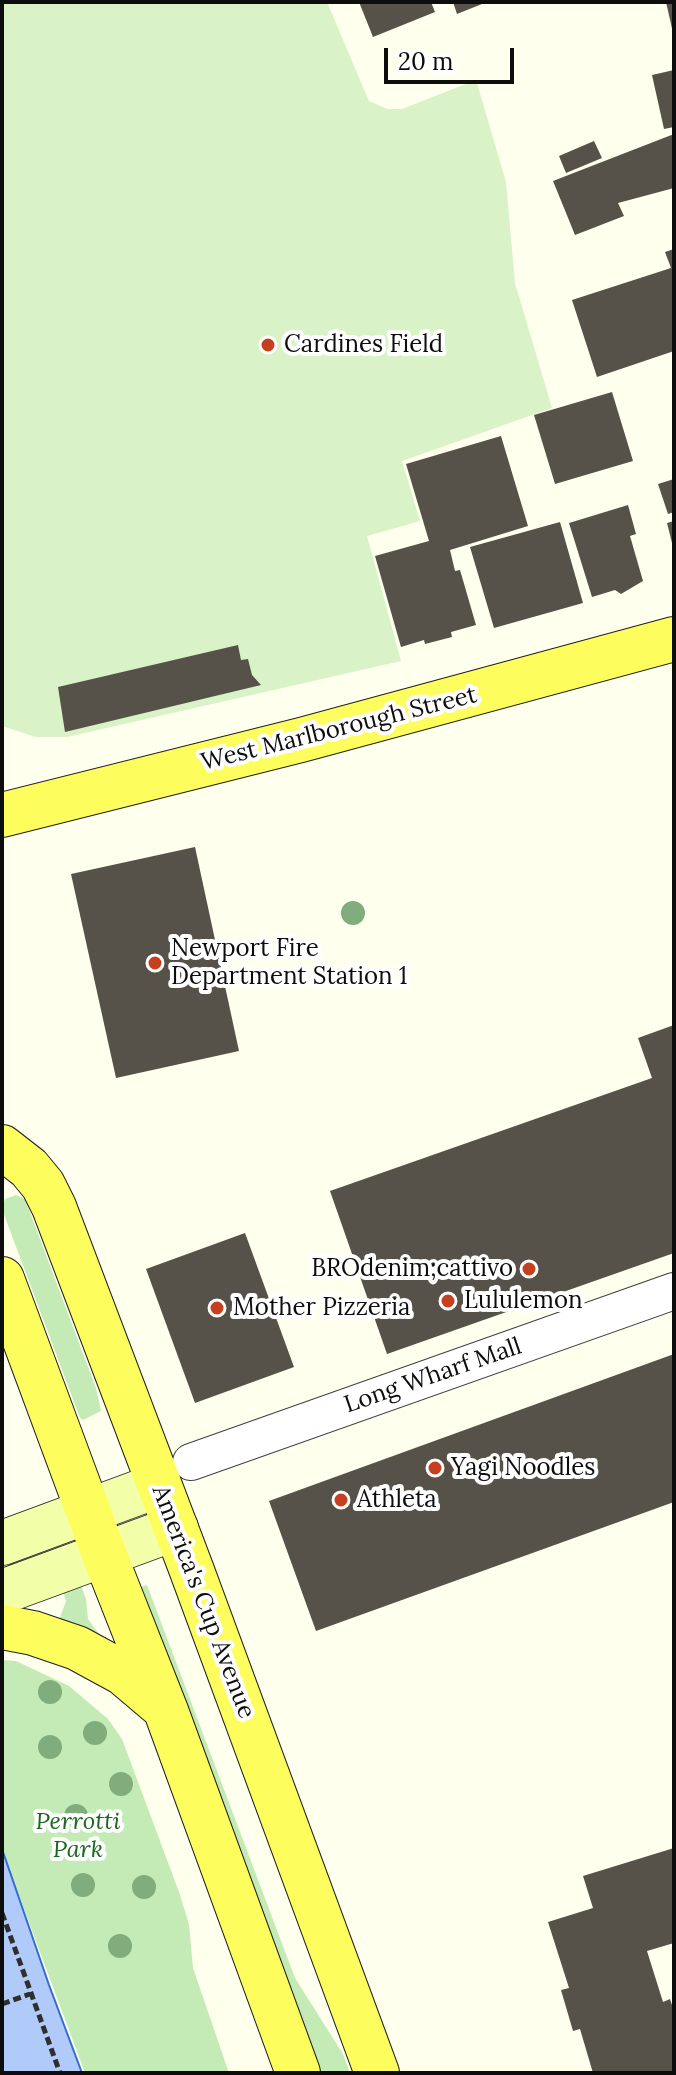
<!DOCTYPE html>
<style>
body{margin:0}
#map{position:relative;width:676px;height:2075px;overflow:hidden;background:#feffed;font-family:Lora,serif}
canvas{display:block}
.frame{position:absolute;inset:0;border:4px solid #0d0d0d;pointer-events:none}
.scale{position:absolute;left:384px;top:48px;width:130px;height:36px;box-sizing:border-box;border:4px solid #0d0d0d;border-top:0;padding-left:10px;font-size:24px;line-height:28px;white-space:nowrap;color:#0d0d0d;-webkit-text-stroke:6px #fff;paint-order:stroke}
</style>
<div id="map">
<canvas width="676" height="2075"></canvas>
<div class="frame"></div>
<div class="scale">20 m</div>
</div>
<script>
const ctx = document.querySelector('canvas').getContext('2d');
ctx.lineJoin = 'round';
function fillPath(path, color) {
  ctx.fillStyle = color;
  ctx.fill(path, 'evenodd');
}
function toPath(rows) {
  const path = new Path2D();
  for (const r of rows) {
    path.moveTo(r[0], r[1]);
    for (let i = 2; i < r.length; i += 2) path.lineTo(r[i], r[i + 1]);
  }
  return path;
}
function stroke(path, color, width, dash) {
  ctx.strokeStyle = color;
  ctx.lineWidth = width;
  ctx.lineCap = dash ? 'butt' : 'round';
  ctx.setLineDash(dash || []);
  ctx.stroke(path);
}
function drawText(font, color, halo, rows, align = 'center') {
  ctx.font = font + ' Lora,serif';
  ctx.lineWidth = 8;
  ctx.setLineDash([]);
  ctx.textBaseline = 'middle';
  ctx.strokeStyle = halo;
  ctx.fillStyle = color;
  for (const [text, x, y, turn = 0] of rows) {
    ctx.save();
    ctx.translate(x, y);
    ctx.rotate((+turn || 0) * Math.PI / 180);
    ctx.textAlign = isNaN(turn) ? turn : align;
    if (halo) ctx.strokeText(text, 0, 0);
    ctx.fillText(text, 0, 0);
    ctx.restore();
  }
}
fillPath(toPath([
 [16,1195,25,1199,96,1388,101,1411,83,1420,80,1418,2,1209,5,1199],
 [80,1583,86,1599,88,1619,101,1637,58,1623,66,1601,62,1589],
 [147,1585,295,1978,343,2054,350,2073,320,2073,141,1587],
 [2,1660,16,1661,69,1686,108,1719,122,1739,179,1892,189,1924,193,1968,229,2073,85,2073,2,1850]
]), '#c4ebb5');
fillPath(toPath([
 [2,2,327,2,369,101,387,109,402,109,476,80,506,182,515,283,552,408,402,461,420,521,367,536,401,661,67,737,36,737,2,726]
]), '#d9f2c7');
const water = toPath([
 [2,1849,49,1985,82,2073,2,2073,2,1849]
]);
fillPath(water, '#b0cbf9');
stroke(water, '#336bd3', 2);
fillPath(toPath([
 [359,2,431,2,435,12,373,37],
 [453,2,487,2,457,14],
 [666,2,674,2,674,33,673,33],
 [674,70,674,127,664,129,652,75],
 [674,134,674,188,618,203,624,216,575,235,553,181],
 [594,141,602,158,566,173,559,156],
 [674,249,674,351,597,377,572,300,671,268,665,252],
 [612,392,633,461,555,484,534,415],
 [501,436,528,526,450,550,455,571,460,570,476,625,451,632,452,637,425,644,424,640,401,647,375,556,429,541,406,464],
 [674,479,674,512,668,514,658,484],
 [628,505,636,534,630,536,643,581,621,594,615,590,592,597,569,523],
 [674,521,674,547,673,547,667,523],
 [560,522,583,603,494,628,470,547],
 [238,645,241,660,248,659,252,675,261,685,65,732,58,687],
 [195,847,239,1051,116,1078,71,874],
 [674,1025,674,1253,387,1354,330,1191,652,1078,638,1038],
 [245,1233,294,1367,195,1403,146,1269],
 [674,1354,674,1502,316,1631,269,1501],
 [674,1848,674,1943,647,1951,663,2002,670,1999,674,2011,674,2073,593,2073,580,2029,573,2031,561,1990,569,1988,548,1922,593,1908,583,1876]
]), '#565249');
const street = toPath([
 [191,1462,674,1291]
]);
const secondary = toPath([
 [2,1543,159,1485],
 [2,1592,176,1528]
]);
const primary = toPath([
 [2,815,301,740,674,639],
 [2,1147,29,1168,43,1185,54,1207,192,1571,377,2073],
 [2,1279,104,1554,166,1711,298,2073],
 [2,1627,33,1633,77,1648,123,1673,162,1706]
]);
stroke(street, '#404040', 38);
stroke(secondary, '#2f2f2f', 46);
stroke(primary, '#1e1e1e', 46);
stroke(toPath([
 [2,1913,60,2073],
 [2,2004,30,1994]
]), '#2f2f2f', 5, [8, 4]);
stroke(street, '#fff', 36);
stroke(secondary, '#f3ffa8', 44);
stroke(primary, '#fdfe5e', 44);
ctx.fillStyle = '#81ac7b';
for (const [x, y] of [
 [353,913],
 [50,1692],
 [95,1733],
 [50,1747],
 [121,1784],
 [76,1816],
 [83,1885],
 [144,1887],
 [120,1946]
]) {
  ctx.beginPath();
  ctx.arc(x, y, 12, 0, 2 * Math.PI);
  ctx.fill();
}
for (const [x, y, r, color] of [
 [268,345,8,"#c4401f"],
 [155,963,8,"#c4401f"],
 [529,1269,8,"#c4401f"],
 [448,1301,8,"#c4401f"],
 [217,1308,8,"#c4401f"],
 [435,1468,8,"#c4401f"],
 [341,1500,8,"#c4401f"]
]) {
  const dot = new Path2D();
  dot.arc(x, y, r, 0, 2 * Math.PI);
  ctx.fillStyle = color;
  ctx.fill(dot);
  stroke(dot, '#fff', 3);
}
drawText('24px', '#0d0d0d', '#fff', [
 ["Cardines Field",284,345],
 ["Newport Fire",171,949],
 ["Department Station 1",171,977],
 ["BROdenim;cattivo",513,1269,"right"],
 ["Lululemon",464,1301],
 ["Mother Pizzeria",233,1308],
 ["Yagi Noodles",451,1468],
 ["Athleta",357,1500]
], 'left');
drawText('24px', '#0d0d0d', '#fff', [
 ["West Marlborough Street",339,729,-14],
 ["Long Wharf Mall",433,1376,-19],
 ["America's Cup Avenue",203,1602,69]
]);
drawText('italic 24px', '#1b681e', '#fff', [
 ["Perrotti",78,1822],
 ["Park",78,1850]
]);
</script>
